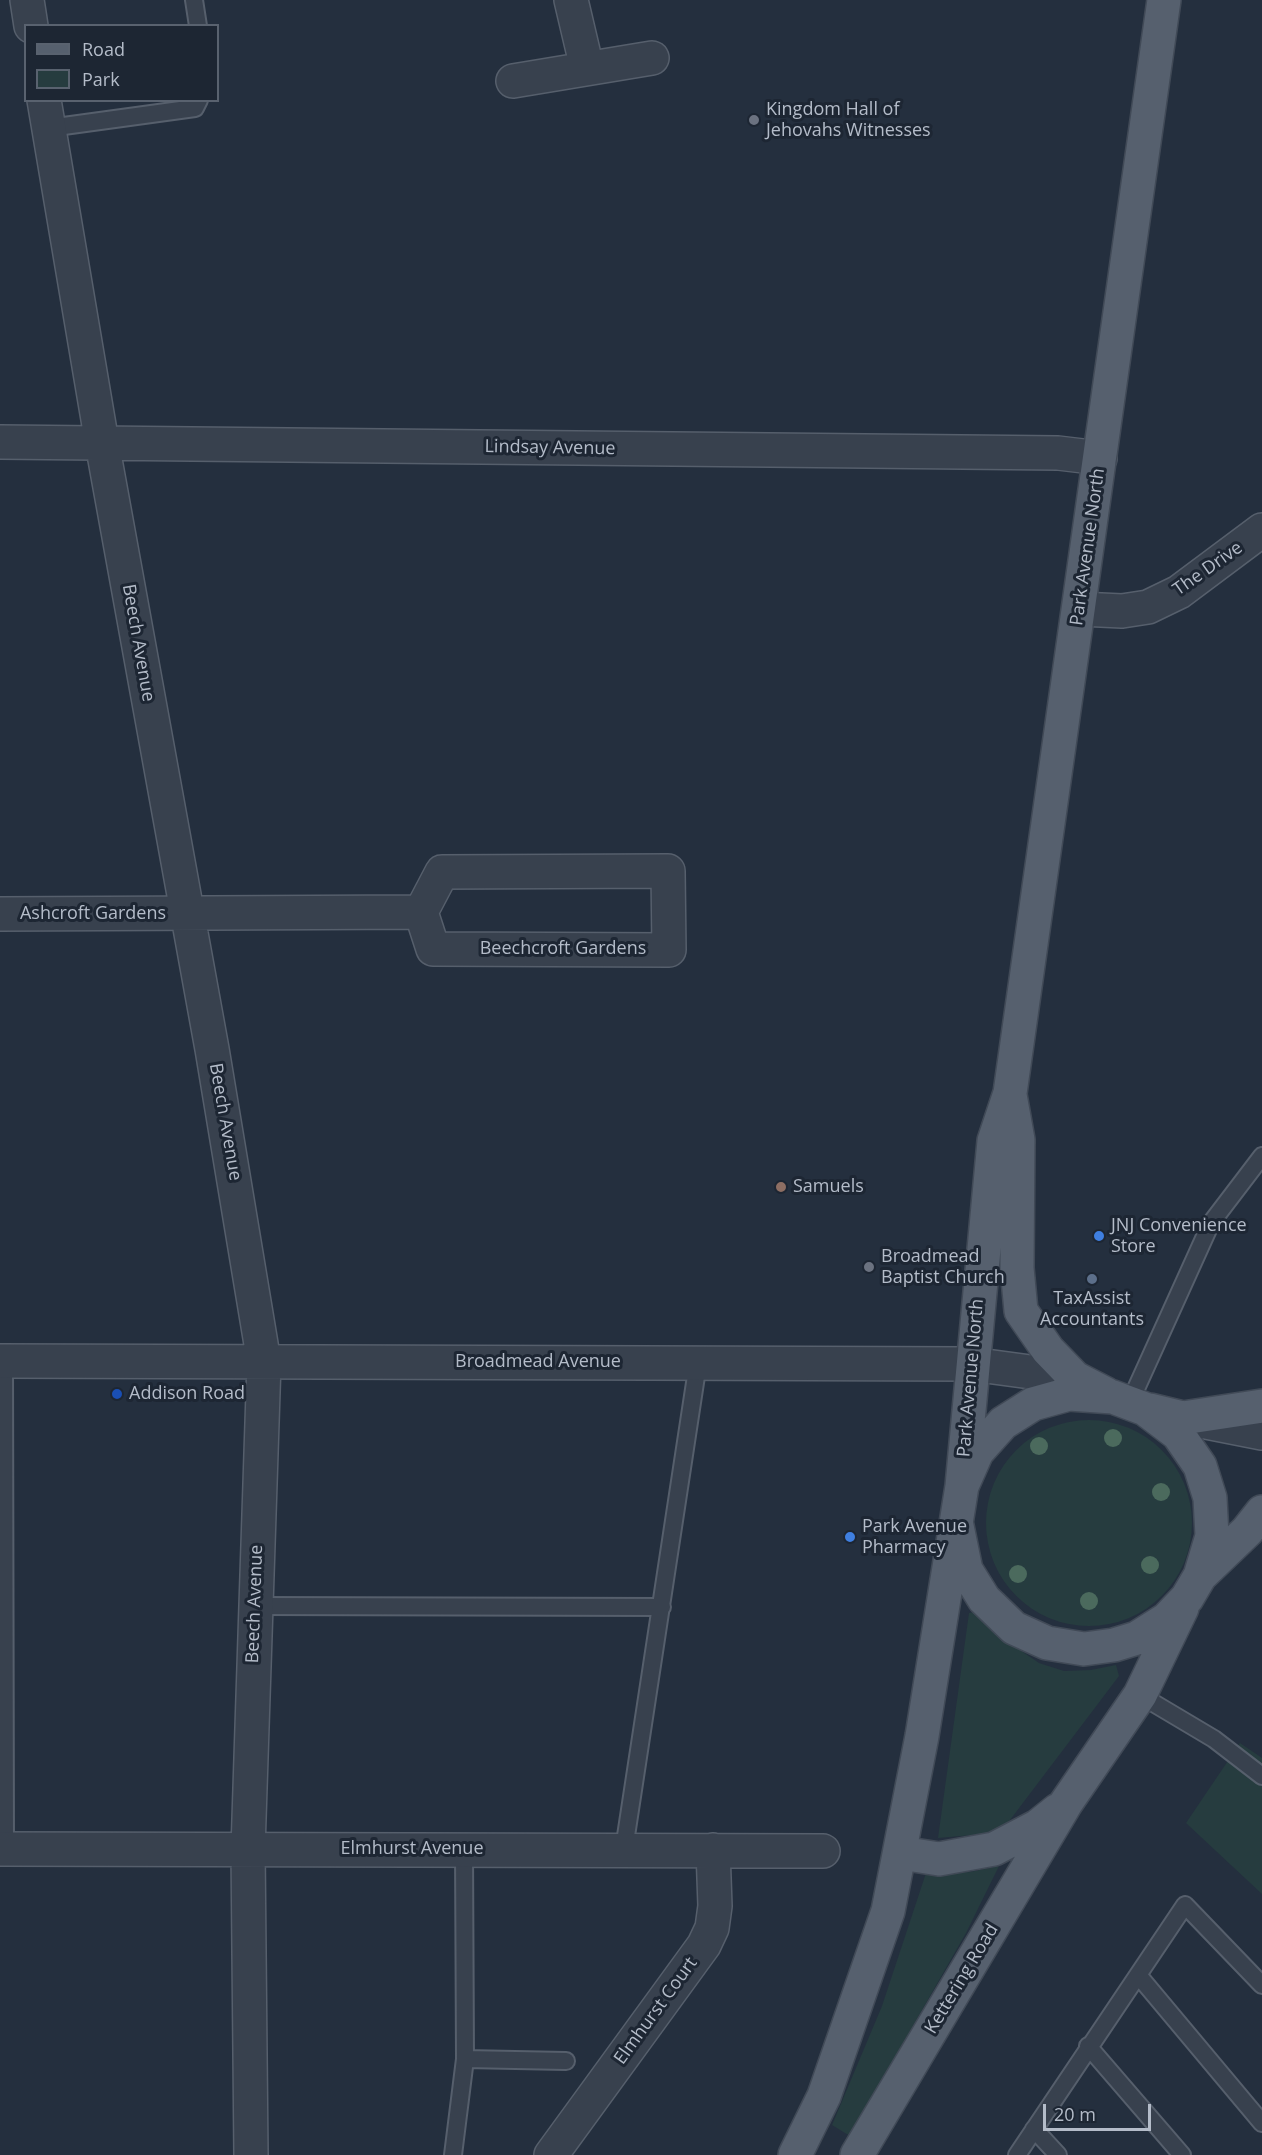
<!DOCTYPE html>
<style>
body{margin:0}
#map{position:relative;width:1262px;height:2155px;overflow:hidden;background:#242f3e;font-family:"Open Sans",sans-serif}
canvas{display:block}
.legend{position:absolute;left:24px;top:24px;width:195px;height:78px;box-sizing:border-box;background:#1d2633;border:2px solid #59626f;margin:0;padding:8px 10px;list-style:none;font-size:18px;color:#b4bcc9}
.legend li{display:flex;align-items:center;gap:12px;height:30px}
.legend b{width:30px;border:2px solid #59626f}
.scale{position:absolute;left:1043px;top:2104px;width:108px;height:27px;box-sizing:border-box;border:3px solid #b4bcc9;border-top:0;padding-left:8px;font-size:18px;line-height:21px;white-space:nowrap;color:#b4bcc9;-webkit-text-stroke:4px #1d2633;paint-order:stroke}
</style>
<div id="map">
<canvas width="1262" height="2155"></canvas>
<ul class="legend">
<li><b style="height:8px;background:#56606e"></b>Road</li>
<li><b style="height:16px;background:#263c3f"></b>Park</li>
</ul>
<div class="scale">20 m</div>
</div>
<script>
const ctx = document.querySelector('canvas').getContext('2d');
ctx.lineJoin = 'round';
function fillPath(path, color) {
  ctx.fillStyle = color;
  ctx.fill(path, 'evenodd');
}
function toPath(rows) {
  const path = new Path2D();
  for (const r of rows) {
    if (r.length === 3) {
      path.moveTo(r[0] + r[2], r[1]);
      path.arc(r[0], r[1], r[2], 0, 2 * Math.PI);
      continue;
    }
    path.moveTo(r[0], r[1]);
    for (let i = 2; i < r.length; i += 2) path.lineTo(r[i], r[i + 1]);
  }
  return path;
}
function stroke(path, color, width, dash) {
  ctx.strokeStyle = color;
  ctx.lineWidth = width;
  ctx.lineCap = dash ? 'butt' : 'round';
  ctx.setLineDash(dash || []);
  ctx.stroke(path);
}
function drawText(font, color, halo, rows, align = 'center') {
  ctx.font = font + ' "Open Sans",sans-serif';
  ctx.lineWidth = 6;
  ctx.setLineDash([]);
  ctx.textBaseline = 'middle';
  ctx.strokeStyle = halo;
  ctx.fillStyle = color;
  for (const [text, x, y, turn = 0] of rows) {
    ctx.save();
    ctx.translate(x, y);
    ctx.rotate((+turn || 0) * Math.PI / 180);
    ctx.textAlign = isNaN(turn) ? turn : align;
    if (halo) ctx.strokeText(text, 0, 0);
    ctx.fillText(text, 0, 0);
    ctx.restore();
  }
}
fillPath(toPath([
 [1089,1523,103],
 [980,1611,1004,1639,1039,1663,1064,1671,1091,1670,1116,1665,1119,1676,1007,1824,984,1834,938,1838,969,1613],
 [1240,1743,1262,1758,1262,1894,1186,1823],
 [999,1866,966,1933,850,2136,832,2125,882,2006,926,1873,970,1872]
]), '#263c3f');
const lane = toPath([
 [194,0,198,26],
 [49,128,195,108,199,100],
 [4,1361,5,1849],
 [1130,1402,1211,1223,1262,1156],
 [255,1606,662,1607],
 [1140,1695,1214,1739,1262,1776],
 [624,1849,698,1363],
 [1138,1975,1262,2123],
 [1088,2046,1182,2155],
 [465,2059,566,2061],
 [1034,2129,1058,2155],
 [453,2155,465,2059,464,1849],
 [1017,2155,1185,1905,1262,1985]
]);
const street = toPath([
 [27,0,31,26],
 [571,0,587,68],
 [513,81,652,58],
 [44,100,102,443,212,1049,264,1362,248,1849,251,2155],
 [0,442,1058,453,1100,458],
 [1080,609,1122,611,1148,607,1179,592,1262,530],
 [0,914,421,912,442,872,668,871,669,950,433,949,421,912],
 [0,1361,971,1364,1075,1378],
 [1191,1419,1262,1433],
 [0,1849,823,1851],
 [551,2155,704,1945,712,1928,715,1906,713,1850]
]);
const primary = toPath([
 [1010,1095,1018,1140,1017,1268,1021,1311,1048,1350,1075,1378,1106,1394],
 [1150,1410,1183,1418,1262,1406],
 [962,1486,994,1141,1010,1093,1164,0],
 [1201,1575,1247,1531,1262,1512],
 [901,1853,939,1859,994,1849,1038,1826,1058,1810],
 [795,2155,824,2096,888,1911,922,1736,962,1486,977,1452,1003,1423,1033,1404,1069,1394,1113,1397,1145,1409,1178,1434,1200,1466,1210,1498,1212,1536,1200,1576,1187,1598,1167,1619,1137,1638,1114,1645,1084,1649,1047,1643,1014,1628,984,1599,966,1570,957,1526],
 [857,2155,1066,1803,1140,1695,1182,1608]
]);
stroke(lane, '#565f6c', 20);
stroke(street, '#565f6c', 36);
stroke(primary, '#414a57', 36);
stroke(lane, '#38414e', 16);
stroke(street, '#38414e', 33);
stroke(primary, '#56606e', 33);
ctx.fillStyle = '#4b6a5d';
for (const [x, y] of [
 [1113,1438],
 [1039,1446],
 [1161,1492],
 [1150,1565],
 [1018,1574],
 [1089,1601]
]) {
  ctx.beginPath();
  ctx.arc(x, y, 9, 0, 2 * Math.PI);
  ctx.fill();
}
for (const [x, y, r, color] of [
 [754,120,6,"#6b7280"],
 [781,1187,6,"#8d6e63"],
 [1099,1236,6,"#3f7fe0"],
 [869,1267,6,"#6b7280"],
 [1092,1279,6,"#5c6f8a"],
 [117,1394,6,"#1a4fb4"],
 [850,1537,6,"#3f7fe0"]
]) {
  const dot = new Path2D();
  dot.arc(x, y, r, 0, 2 * Math.PI);
  ctx.fillStyle = color;
  ctx.fill(dot);
  stroke(dot, '#1d2633', 2);
}
drawText('18px', '#b4bcc9', '#1d2633', [
 ["Kingdom Hall of",766,110],
 ["Jehovahs Witnesses",766,131],
 ["Samuels",793,1187],
 ["JNJ Convenience",1111,1226],
 ["Store",1111,1247],
 ["Broadmead",881,1257],
 ["Baptist Church",881,1278],
 ["TaxAssist",1092,1299,"center"],
 ["Accountants",1092,1320,"center"],
 ["Addison Road",129,1394],
 ["Park Avenue",862,1527],
 ["Pharmacy",862,1548]
], 'left');
drawText('18px', '#b4bcc9', '#1d2633', [
 ["Lindsay Avenue",550,448,1],
 ["Park Avenue North",1088,547,-82],
 ["The Drive",1208,569,-35],
 ["Beech Avenue",138,643,80],
 ["Ashcroft Gardens",93,914],
 ["Beechcroft Gardens",563,949],
 ["Beech Avenue",225,1122,80],
 ["Broadmead Avenue",538,1362],
 ["Park Avenue North",971,1378,-85],
 ["Beech Avenue",255,1604,-88],
 ["Elmhurst Avenue",412,1849],
 ["Kettering Road",962,1979,-59],
 ["Elmhurst Court",656,2011,-54]
]);
</script>
